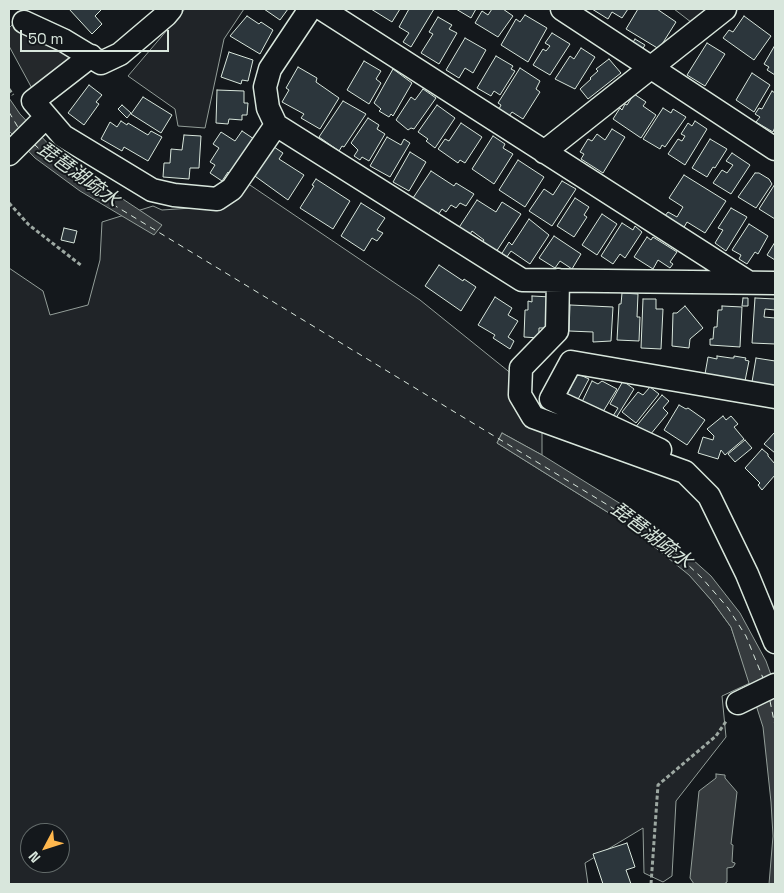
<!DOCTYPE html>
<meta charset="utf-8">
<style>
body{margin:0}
#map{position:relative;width:784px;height:893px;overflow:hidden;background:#14181c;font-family:"Space Grotesk",sans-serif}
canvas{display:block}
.frame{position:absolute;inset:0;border:10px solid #d8e6dc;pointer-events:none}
.north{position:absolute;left:20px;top:823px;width:50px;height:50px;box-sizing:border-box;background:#14181c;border:1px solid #626a69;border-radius:50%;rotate:230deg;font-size:14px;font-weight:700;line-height:20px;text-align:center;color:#d8e6dc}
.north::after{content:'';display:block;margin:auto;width:18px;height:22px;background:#ffb74d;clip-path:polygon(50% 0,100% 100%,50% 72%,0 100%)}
.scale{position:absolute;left:20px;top:30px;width:149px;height:22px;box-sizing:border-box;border:2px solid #d8e6dc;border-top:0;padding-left:6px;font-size:15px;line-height:18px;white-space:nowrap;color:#d8e6dc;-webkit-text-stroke:4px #14181c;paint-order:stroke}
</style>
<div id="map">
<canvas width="784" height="893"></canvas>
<div class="frame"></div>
<div class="north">N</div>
<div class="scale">50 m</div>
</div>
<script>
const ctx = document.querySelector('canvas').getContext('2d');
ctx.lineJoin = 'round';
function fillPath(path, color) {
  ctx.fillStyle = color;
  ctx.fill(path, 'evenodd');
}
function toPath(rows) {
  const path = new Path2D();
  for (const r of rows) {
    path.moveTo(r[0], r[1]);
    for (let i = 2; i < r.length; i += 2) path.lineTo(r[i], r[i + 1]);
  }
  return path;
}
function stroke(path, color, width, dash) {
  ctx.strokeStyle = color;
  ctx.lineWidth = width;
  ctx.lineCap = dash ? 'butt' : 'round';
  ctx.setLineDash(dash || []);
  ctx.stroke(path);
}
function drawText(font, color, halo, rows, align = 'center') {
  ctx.font = font + ' "Space Grotesk","Noto Sans JP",sans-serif';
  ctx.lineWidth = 4;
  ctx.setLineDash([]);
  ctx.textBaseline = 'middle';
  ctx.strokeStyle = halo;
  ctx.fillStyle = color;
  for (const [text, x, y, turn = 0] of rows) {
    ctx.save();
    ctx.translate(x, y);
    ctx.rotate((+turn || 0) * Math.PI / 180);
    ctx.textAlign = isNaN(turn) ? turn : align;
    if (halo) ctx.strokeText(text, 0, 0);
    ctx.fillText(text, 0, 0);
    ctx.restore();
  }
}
const green = toPath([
 [185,9,244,9,224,39,205,128,178,126,175,109,128,76,185,9],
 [674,9,725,9,700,29,674,9],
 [244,181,420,300,518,379,542,429,542,455,502,433,497,443,625,523,659,550,689,574,712,601,731,627,750,683,722,696,726,737,676,801,672,876,663,882,644,873,643,828,585,863,588,884,9,884,9,268,43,291,50,315,88,305,100,260,102,222,153,206,162,210,206,207,244,181],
 [30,833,60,833,60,863,30,863,30,833]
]);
fillPath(green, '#202428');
stroke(green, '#939e99', 1);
const parking = toPath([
 [12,25,54,48,63,40,78,48,69,57,77,63,35,94,9,46,9,28,12,25]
]);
fillPath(parking, '#24282b');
stroke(parking, '#939e99', 1);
const water = toPath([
 [9,98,20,114,55,151,88,176,162,225,154,235,80,191,35,158,9,131,9,98],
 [502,433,542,455,653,524,711,576,740,613,766,661,775,686,775,884,769,884,773,836,771,802,763,727,731,627,712,601,689,575,625,523,497,443,502,433],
 [716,774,725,775,725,778,737,792,731,844,733,845,732,862,735,863,735,864,733,867,727,868,727,882,724,884,694,884,690,878,699,791,716,778,716,774]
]);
fillPath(water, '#363b3e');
stroke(water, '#939e99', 1);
stroke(toPath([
 [9,112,19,129],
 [34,144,52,161,99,196,611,507,670,548,702,578,728,608,746,636,763,678],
 [770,701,775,726]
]), '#d8e6dc', 1, [6, 5]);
const building = toPath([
 [69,9,102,9,95,16,102,24,92,34,69,9],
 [264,9,288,9,280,20,264,9],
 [371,9,400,9,392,22,371,9],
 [409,9,434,9,411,47,403,42,409,33,399,27,409,9],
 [456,9,476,9,471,18,456,9],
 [492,9,503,9,513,16,498,37,475,23,482,11,488,15,492,9],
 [592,9,628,9,622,18,612,12,608,19,592,9],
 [638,9,657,9,676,22,659,49,626,29,638,9],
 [525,15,547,28,528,62,501,45,516,19,520,22,525,15],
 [247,16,259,24,261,22,273,30,260,54,230,36,247,16],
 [744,16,771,36,754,60,723,38,729,30,733,32,744,16],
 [438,17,452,25,449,29,457,33,439,64,421,53,433,34,429,32,438,17],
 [552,33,570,44,550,75,533,65,543,49,546,51,550,46,545,43,552,33],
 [465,38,486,50,473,73,465,68,459,78,446,70,465,38],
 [635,39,645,45,642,50,632,44,635,39],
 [707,43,725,54,705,86,687,75,707,43],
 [775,45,775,75,767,70,769,67,764,64,775,45],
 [581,48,595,57,575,89,555,79,570,56,574,59,581,48],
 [229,52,253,60,248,81,242,80,241,84,221,77,229,52],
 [496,56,513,66,511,69,515,71,500,95,494,91,491,96,477,88,496,56],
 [609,59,621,73,588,99,580,89,591,79,590,78,598,71,596,69,609,59],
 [364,61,381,71,376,79,381,83,369,104,347,90,364,61],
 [298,67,317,78,316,82,339,98,320,129,301,118,304,114,282,102,289,90,286,88,298,67],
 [520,68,540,81,536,89,540,92,523,119,512,112,509,116,499,109,501,105,498,103,520,68],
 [393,69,412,83,393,116,391,114,389,117,379,111,381,109,374,103,393,69],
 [752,73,770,85,754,112,736,100,752,73],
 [89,85,102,95,96,102,99,104,84,125,68,113,89,85],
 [423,89,436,98,414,129,411,128,408,130,396,120,411,97,415,100,423,89],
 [217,90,244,91,244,103,248,103,247,115,242,115,242,120,229,119,228,124,216,123,217,90],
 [772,91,775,93,775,127,773,132,756,122,760,117,755,114,759,108,762,109,772,91],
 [634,94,646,102,643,106,656,115,641,138,613,119,620,108,622,110,625,104,627,105,634,94],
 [143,97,172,115,161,133,131,114,143,97],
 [343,101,366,114,344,147,342,146,339,151,319,137,343,101],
 [122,105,131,113,127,118,118,109,122,105],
 [437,105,455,118,435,148,426,141,428,139,418,132,437,105],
 [663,108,671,113,673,109,686,117,665,147,662,145,660,149,643,139,663,108],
 [368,118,379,125,377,129,385,134,369,161,362,157,360,160,354,156,358,150,351,143,368,118],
 [121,121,127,125,128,123,148,135,151,131,162,137,148,161,124,147,122,151,101,139,110,122,117,127,121,121],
 [695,121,707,129,685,165,668,154,678,139,682,141,685,136,681,134,688,123,692,126,695,121],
 [461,123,482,137,465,163,460,160,458,163,438,149,445,139,449,141,461,123],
 [612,129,625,137,603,173,581,159,584,154,580,152,588,139,592,141,597,134,605,140,612,129],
 [242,131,254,139,230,174,228,172,222,181,210,173,215,165,210,162,219,148,213,144,221,132,235,141,242,131],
 [184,135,201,136,199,168,190,168,189,179,163,177,164,163,170,163,171,149,182,150,184,135],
 [493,136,505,144,503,148,513,154,494,184,472,169,493,136],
 [387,137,401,145,404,139,410,143,390,177,370,166,387,137],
 [710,139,727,149,715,168,713,167,707,177,692,168,710,139],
 [271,145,283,153,279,159,304,175,288,200,252,174,271,145],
 [410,152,426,162,409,191,393,182,410,152],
 [732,153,750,165,731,194,713,183,722,170,727,173,733,165,726,161,732,153],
 [518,160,544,177,525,207,499,190,518,160],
 [431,171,454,186,456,183,474,194,466,206,460,203,456,208,451,205,446,212,442,209,438,215,413,198,431,171],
 [755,173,759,173,769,179,772,184,756,208,738,197,755,173],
 [684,175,726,201,705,233,687,222,683,229,664,217,668,212,677,217,683,207,669,198,684,175],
 [316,179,350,201,333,229,300,208,314,186,312,185,316,179],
 [562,181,576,189,552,226,529,211,544,189,553,195,562,181],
 [775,184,775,219,759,209,775,184],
 [575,198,589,207,584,215,587,217,574,237,557,226,575,198],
 [477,200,496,212,502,202,521,214,496,252,482,243,484,240,472,231,469,236,458,229,477,200],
 [361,203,385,218,377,230,383,233,377,241,372,238,364,251,341,236,361,203],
 [731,208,747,217,726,251,715,243,723,230,718,228,731,208],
 [602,214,617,224,597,255,582,245,602,214],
 [529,219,549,235,530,264,511,251,504,261,499,258,509,242,512,245,529,219],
 [622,223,633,230,635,226,642,232,625,258,620,254,613,264,601,256,622,223],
 [749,224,768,236,758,254,755,252,747,264,739,259,741,255,732,250,749,224],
 [64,228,77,231,74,243,61,240,64,228],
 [554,236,581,254,572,269,560,261,555,268,539,258,554,236],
 [647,237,651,240,653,237,677,252,670,262,673,264,670,268,658,260,653,269,634,257,647,237],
 [775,242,775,260,767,255,775,242],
 [439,265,463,281,464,279,476,287,461,311,425,286,439,265],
 [622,293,638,294,637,317,640,317,639,341,617,340,619,304,621,304,622,293],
 [532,296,551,297,549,328,539,328,539,338,524,337,525,310,528,310,528,301,532,302,532,296],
 [495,297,512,308,508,315,518,321,508,337,514,341,510,349,493,338,495,335,478,325,495,297],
 [743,298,748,298,748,306,742,306,743,298],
 [755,298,775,299,775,310,765,309,764,317,775,318,775,344,752,343,755,298],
 [643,299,656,299,656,309,663,309,661,349,641,348,643,299],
 [570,305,613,307,611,341,593,342,593,332,569,331,570,305],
 [685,306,703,328,690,339,689,348,672,346,673,313,677,313,685,306],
 [722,306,742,307,740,347,710,345,710,339,713,339,714,327,717,327,718,310,722,310,722,306],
 [717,356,731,358,734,358,734,356,746,358,745,360,749,361,745,381,705,374,708,357,717,359,717,356],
 [756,358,775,361,775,386,752,382,756,358],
 [578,374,589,379,576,403,565,398,571,387,568,386,572,377,575,379,578,374],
 [592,381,598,384,602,381,617,389,601,415,581,404,592,381],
 [623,381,634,389,616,418,613,416,618,408,610,404,623,381],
 [650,387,659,394,636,423,622,412,638,392,643,395,650,387],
 [662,395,669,401,663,408,668,413,650,435,634,429,662,395],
 [679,405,686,409,688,408,705,420,687,445,664,430,679,405],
 [723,416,726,420,731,416,738,424,734,427,744,439,725,455,721,450,718,459,698,453,703,437,713,440,714,436,707,429,723,416],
 [775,432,775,453,764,444,775,432],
 [745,440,752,448,735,462,728,454,745,440],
 [762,449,768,454,768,456,775,464,775,475,762,490,758,485,760,483,745,468,762,449],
 [627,843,635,867,626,870,631,884,603,884,593,854,627,843]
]);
fillPath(building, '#2c363c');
stroke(building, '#d8e6dc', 1);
const minor = toPath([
 [310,9,270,69,265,87,268,108,276,125,522,280,775,283],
 [322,9,748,282],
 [562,9,775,149],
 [24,22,63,40,101,63,120,54,166,15,171,9],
 [91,56,33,101,63,136,152,190,174,195,217,199,232,189,276,125],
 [544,152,725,9],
 [9,154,38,125],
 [558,280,557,331,521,368,520,395,533,417,685,472,709,496,747,574,775,642],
 [660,450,551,399,571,362,775,397],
 [738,703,775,685]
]);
stroke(minor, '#d8e6dc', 25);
stroke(toPath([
 [9,89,13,95],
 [9,203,29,225,82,266],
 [651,884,658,785,716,736,727,720]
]), '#9da8a2', 3, [4, 2.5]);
stroke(minor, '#14181c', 22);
drawText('italic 19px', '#d8e6dc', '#14181c', [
 ["琵琶湖疏水",78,175,36],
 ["琵琶湖疏水",651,536,37]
]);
</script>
